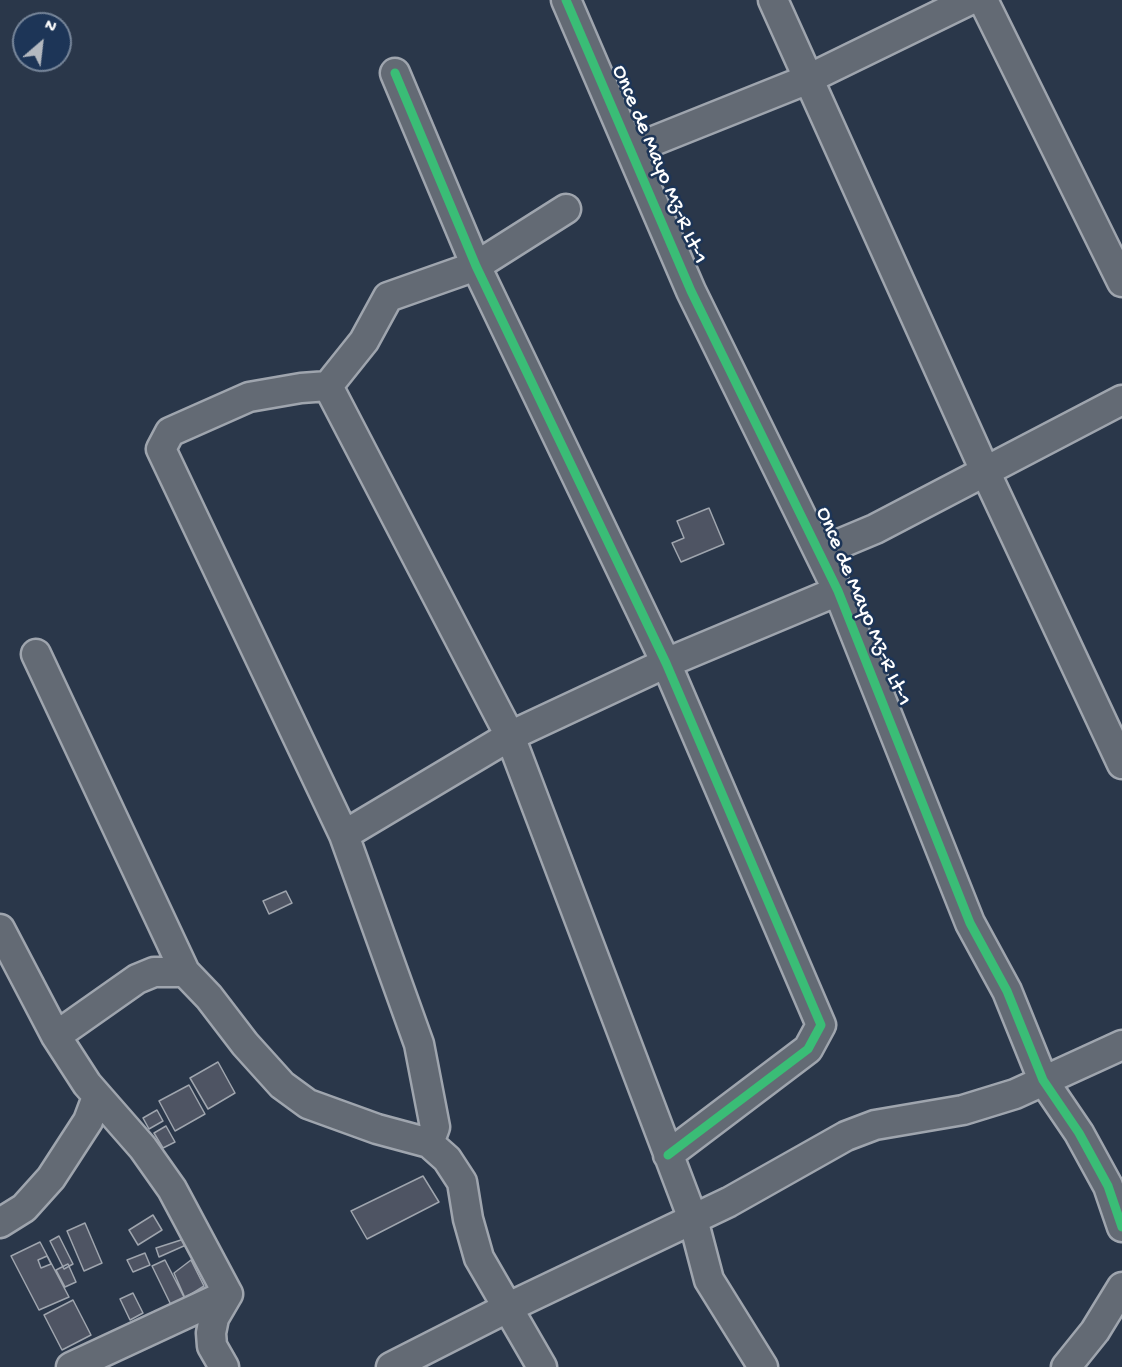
<!DOCTYPE html>
<style>
body{margin:0}
#map{position:relative;width:1122px;height:1367px;overflow:hidden;background:#2a374a;font-family:"Gochi Hand",sans-serif}
canvas{display:block}
.north{position:absolute;left:12px;top:12px;width:60px;height:60px;box-sizing:border-box;background:#1d3557;border:2px solid #77869a;border-radius:50%;rotate:28deg;font-size:16px;font-weight:700;line-height:24px;text-align:center;color:#fff}
.north::after{content:'';display:block;margin:auto;width:21px;height:27px;background:#b4b9c0;clip-path:polygon(50% 0,100% 100%,50% 72%,0 100%)}
</style>
<div id="map">
<canvas width="1122" height="1367"></canvas>
<div class="north">N</div>
</div>
<script>
const ctx = document.querySelector('canvas').getContext('2d');
ctx.lineJoin = 'round';
function fillPath(path, color) {
  ctx.fillStyle = color;
  ctx.fill(path, 'evenodd');
}
function toPath(rows) {
  const path = new Path2D();
  for (const r of rows) {
    path.moveTo(r[0], r[1]);
    for (let i = 2; i < r.length; i += 2) path.lineTo(r[i], r[i + 1]);
  }
  return path;
}
function stroke(path, color, width, dash) {
  ctx.strokeStyle = color;
  ctx.lineWidth = width;
  ctx.lineCap = dash ? 'butt' : 'round';
  ctx.setLineDash(dash || []);
  ctx.stroke(path);
}
function drawText(font, color, halo, rows, align = 'center') {
  ctx.font = font + ' "Gochi Hand",sans-serif';
  ctx.lineWidth = 5;
  ctx.setLineDash([]);
  ctx.textBaseline = 'middle';
  ctx.strokeStyle = halo;
  ctx.fillStyle = color;
  for (const [text, x, y, turn = 0] of rows) {
    ctx.save();
    ctx.translate(x, y);
    ctx.rotate((+turn || 0) * Math.PI / 180);
    ctx.textAlign = isNaN(turn) ? turn : align;
    if (halo) ctx.strokeText(text, 0, 0);
    ctx.fillText(text, 0, 0);
    ctx.restore();
  }
}
const building = toPath([
 [709,508,724,544,681,562,672,543,684,538,677,521,709,508],
 [286,891,292,903,269,914,263,901,286,891],
 [218,1062,235,1093,208,1109,190,1078,218,1062],
 [189,1085,205,1114,175,1131,159,1101,189,1085],
 [157,1110,163,1121,149,1129,143,1118,157,1110],
 [166,1126,175,1142,163,1148,154,1133,166,1126],
 [423,1176,439,1202,367,1239,351,1211,423,1176],
 [153,1215,162,1230,138,1245,129,1230,153,1215],
 [85,1223,102,1263,84,1271,67,1231,85,1223],
 [59,1236,73,1264,64,1269,50,1241,59,1236],
 [184,1239,186,1245,159,1257,156,1248,184,1239],
 [40,1242,69,1297,39,1310,11,1256,40,1242],
 [145,1253,150,1265,133,1272,127,1260,145,1253],
 [47,1256,51,1264,41,1268,38,1260,47,1256],
 [165,1260,186,1301,172,1307,152,1266,165,1260],
 [191,1260,204,1286,185,1298,174,1273,191,1260],
 [68,1264,76,1282,65,1287,56,1270,68,1264],
 [133,1293,143,1313,130,1320,120,1299,133,1293],
 [73,1300,91,1335,62,1350,44,1315,73,1300]
]);
fillPath(building, '#4e5463');
stroke(building, '#9fa5ae', 1.5);
const street = toPath([
 [566,0,691,291,838,591,970,923,1007,991,1043,1080,1079,1133,1108,1186,1122,1227],
 [773,0,985,471,1122,764],
 [983,0,1122,282],
 [395,73,476,266,666,663,821,1025,808,1049,668,1155],
 [631,150,806,80,970,0],
 [328,386,510,736,693,1219,709,1280,763,1367],
 [820,552,875,529,1122,400],
 [36,654,185,972],
 [344,835,510,736,666,663,838,591],
 [0,929,56,1036,87,1084,143,1148,172,1189,228,1294],
 [56,1036,137,979,154,972,185,972,209,997,245,1044,282,1085,308,1104,377,1129,429,1143,447,1159,462,1182,468,1219,479,1258,542,1367],
 [429,1143,435,1127,419,1044,344,835,161,449,170,432,249,397,301,388,328,386,364,341,388,297,476,266,566,209],
 [0,1223,24,1208,51,1178,88,1121,97,1097],
 [71,1367,228,1294],
 [224,1367,212,1346,211,1333,214,1318,228,1294],
 [391,1367,509,1307,729,1202,846,1136,875,1125,963,1110,1015,1094,1122,1045],
 [1066,1367,1095,1331,1122,1287]
]);
stroke(street, '#9fa5ae', 33);
stroke(street, '#636a74', 28);
stroke(toPath([
 [566,0,691,291,838,591,970,923,1007,991,1043,1080,1079,1133,1108,1186,1122,1227],
 [395,73,476,266,666,663,821,1025,808,1049,668,1155]
]), '#3abd76', 9);
drawText('22px', '#fff', '#1d3557', [
 ["Once de Mayo Mz-R Lt-1",658,165,67],
 ["Once de Mayo Mz-R Lt-1",862,607,67]
]);
</script>
